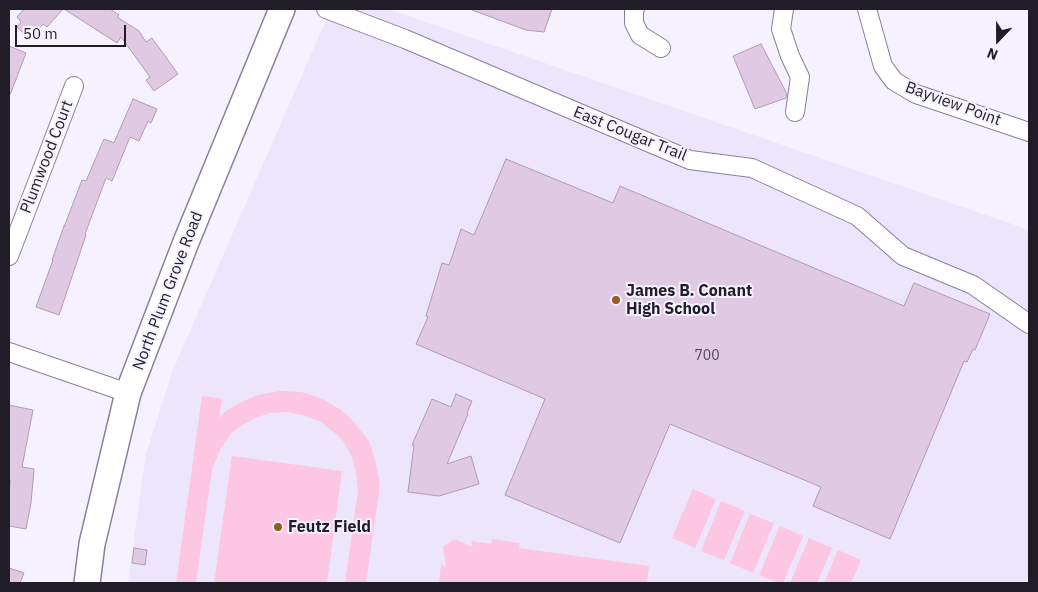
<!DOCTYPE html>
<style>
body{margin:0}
#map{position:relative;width:1038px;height:592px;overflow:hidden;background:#f5f1fe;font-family:"IBM Plex Sans",sans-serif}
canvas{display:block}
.frame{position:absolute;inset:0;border:10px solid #211d28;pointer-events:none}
.north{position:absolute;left:973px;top:15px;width:50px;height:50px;-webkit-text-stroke:4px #f5f1fe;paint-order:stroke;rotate:202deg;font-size:14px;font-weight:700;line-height:20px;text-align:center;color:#211d28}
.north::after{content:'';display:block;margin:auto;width:18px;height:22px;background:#211d28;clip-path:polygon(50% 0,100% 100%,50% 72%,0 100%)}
.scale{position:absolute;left:15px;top:25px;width:111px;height:22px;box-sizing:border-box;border:2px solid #211d28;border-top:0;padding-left:6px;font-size:15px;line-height:18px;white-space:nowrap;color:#211d28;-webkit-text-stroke:4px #f5f1fe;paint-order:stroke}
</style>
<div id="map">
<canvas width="1038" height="592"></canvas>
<div class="frame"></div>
<div class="north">N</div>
<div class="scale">50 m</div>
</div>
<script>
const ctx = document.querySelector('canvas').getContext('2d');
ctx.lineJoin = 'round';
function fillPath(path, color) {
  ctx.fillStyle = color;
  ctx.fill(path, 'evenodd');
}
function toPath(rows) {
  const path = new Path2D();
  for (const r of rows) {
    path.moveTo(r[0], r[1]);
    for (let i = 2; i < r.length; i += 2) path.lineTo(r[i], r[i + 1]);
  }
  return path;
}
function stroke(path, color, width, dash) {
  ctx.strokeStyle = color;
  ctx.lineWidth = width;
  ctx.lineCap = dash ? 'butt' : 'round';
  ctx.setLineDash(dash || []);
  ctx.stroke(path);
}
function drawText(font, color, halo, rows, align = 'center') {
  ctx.font = font + ' "IBM Plex Sans",sans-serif';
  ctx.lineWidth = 4;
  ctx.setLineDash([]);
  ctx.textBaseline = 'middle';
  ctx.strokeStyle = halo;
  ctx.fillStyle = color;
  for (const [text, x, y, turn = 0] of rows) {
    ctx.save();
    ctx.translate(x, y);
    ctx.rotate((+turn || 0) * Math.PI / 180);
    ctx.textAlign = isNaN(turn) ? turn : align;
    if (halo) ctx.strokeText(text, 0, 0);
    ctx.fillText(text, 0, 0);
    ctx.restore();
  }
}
fillPath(toPath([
 [331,9,388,9,1029,230,1028,583,128,583,146,454,173,370]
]), '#ece5fc');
fillPath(toPath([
 [280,391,301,392,312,395,323,399,341,410,348,416,361,431,368,440,372,449,377,469,379,479,379,491,366,583,345,583,358,490,356,472,352,457,343,441,336,434,321,422,303,415,286,412,269,413,253,419,238,428,231,434,222,446,212,469,196,583,176,583,202,396,222,399,219,418,226,411,241,402,258,395],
 [232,456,342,471,327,583,214,583],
 [693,489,716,499,695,548,672,538],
 [721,501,745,511,724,560,701,551],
 [750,514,774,523,753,573,730,563],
 [780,526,803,536,783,583,778,583,759,575],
 [809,538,832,548,817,583,790,583],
 [454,539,473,547,471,541,491,544,492,539,520,543,519,548,649,566,647,583,439,583,441,564,446,567,443,547],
 [838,550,861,560,851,583,824,583]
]), '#fdc6e2');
const building = toPath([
 [24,9,63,9,47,27,43,24,30,39,17,27,21,22,17,17,24,9],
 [64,9,110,9,119,15,117,17,139,31,146,42,152,38,178,74,154,91,146,80,150,77,121,37,117,43,64,9],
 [472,9,552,9,544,32,526,30,472,10,472,9],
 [761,44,787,94,786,98,755,109,733,56,761,44],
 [9,46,26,53,10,95,9,94,9,46],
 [133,99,157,109,151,123,148,121,139,141,130,137,112,181,106,178,85,234,86,235,59,315,36,307,53,260,52,260,64,226,64,227,82,180,86,181,104,139,114,143,133,99],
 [506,159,613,203,620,186,904,306,914,283,990,314,975,350,973,349,967,362,964,361,890,539,813,506,821,487,670,424,620,543,505,495,545,399,416,344,428,317,426,316,442,263,449,265,453,254,461,229,474,235,506,159],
 [456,394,472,401,467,413,468,414,447,464,471,456,479,484,439,496,408,492,414,445,412,445,432,399,451,407,456,394],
 [9,405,33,410,22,467,34,469,31,503,26,529,9,526,9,496,10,480,9,480,9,405],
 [134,548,147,550,145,565,132,563,134,548],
 [9,568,24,573,20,583,9,583,9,568]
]);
fillPath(building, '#e0c9e2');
stroke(building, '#b19bb3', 1);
const street = toPath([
 [326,9,405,39,690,160,752,168,857,216,903,256,973,285,1029,324],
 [635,9,634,10,634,23,640,35,661,48],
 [784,9,781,29,790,56,800,77,795,112],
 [867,9,883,66,894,81,916,94,1029,132],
 [9,256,74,86],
 [9,352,128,393]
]);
const secondary = toPath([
 [87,583,92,544,128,393,186,242,282,9]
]);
stroke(street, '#89809c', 20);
stroke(secondary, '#89809c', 28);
stroke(street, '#fff', 18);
stroke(secondary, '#fff', 25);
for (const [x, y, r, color] of [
 [616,300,5,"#995921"],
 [278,527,5,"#995921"]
]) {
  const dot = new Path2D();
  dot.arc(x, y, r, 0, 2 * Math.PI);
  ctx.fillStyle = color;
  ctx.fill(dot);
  stroke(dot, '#f5f1fe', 2);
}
drawText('14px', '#514856', null, [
 ["700",707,356]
]);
drawText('16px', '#211d28', '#f5f1fe', [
 ["Bayview Point",953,104,20],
 ["East Cougar Trail",630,134,22],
 ["Plumwood Court",47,157,-69],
 ["North Plum Grove Road",168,291,-69]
]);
drawText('bold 16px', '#211d28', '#f5f1fe', [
 ["James B. Conant",626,291],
 ["High School",626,309],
 ["Feutz Field",288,527]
], 'left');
</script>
